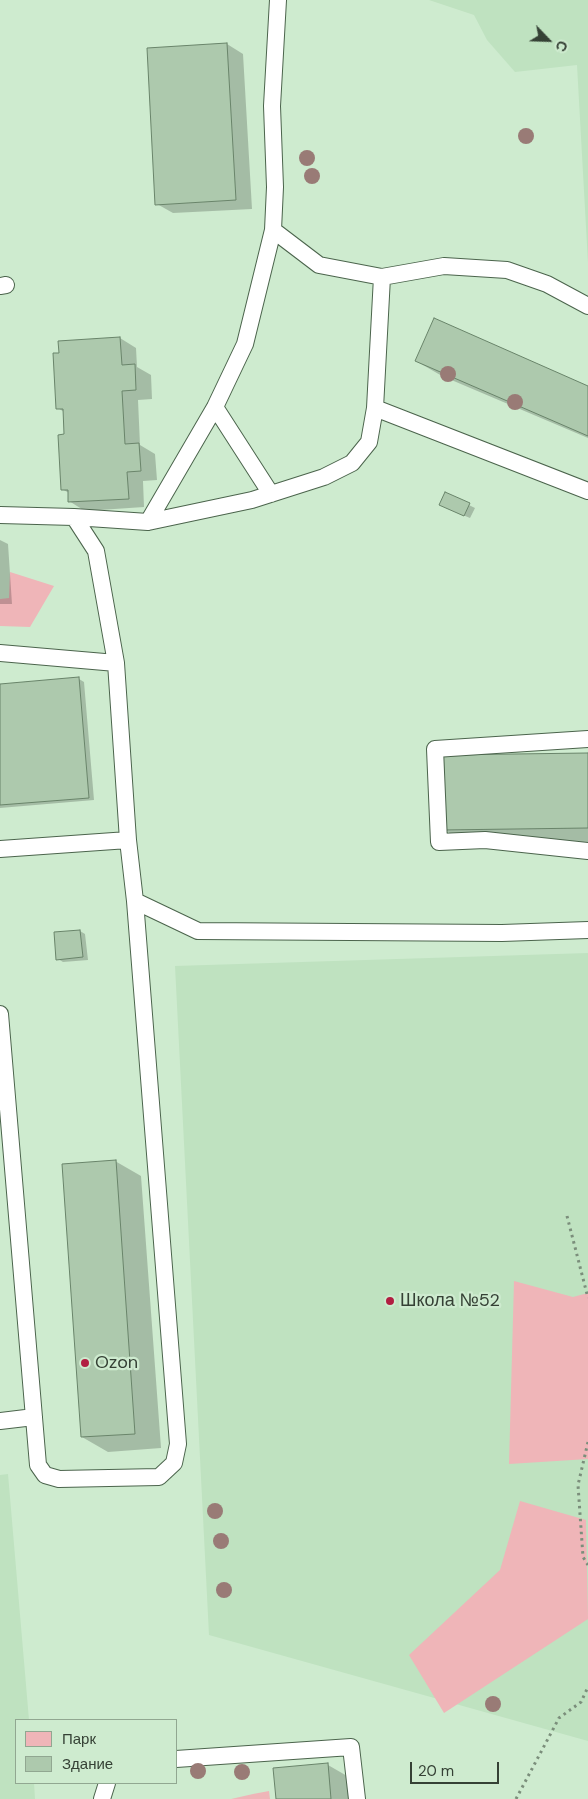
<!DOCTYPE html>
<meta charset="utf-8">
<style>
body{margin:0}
#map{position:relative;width:588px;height:1799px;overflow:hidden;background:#ceebcf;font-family:"DM Sans",sans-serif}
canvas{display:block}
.legend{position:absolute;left:15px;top:1719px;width:162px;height:65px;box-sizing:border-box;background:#ceebcf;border:1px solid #91a791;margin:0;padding:6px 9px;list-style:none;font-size:15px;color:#354135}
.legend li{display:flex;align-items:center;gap:10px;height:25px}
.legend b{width:25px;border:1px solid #91a791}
.north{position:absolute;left:523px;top:15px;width:50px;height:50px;-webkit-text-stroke:4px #ceebcf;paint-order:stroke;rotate:114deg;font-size:14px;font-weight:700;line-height:20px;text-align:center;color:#354135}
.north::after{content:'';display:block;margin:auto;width:18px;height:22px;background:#354135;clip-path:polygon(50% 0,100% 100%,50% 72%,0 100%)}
.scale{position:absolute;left:410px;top:1762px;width:89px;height:22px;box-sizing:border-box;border:2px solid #354135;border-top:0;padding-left:6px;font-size:15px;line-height:18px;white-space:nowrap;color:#354135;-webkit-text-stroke:4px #ceebcf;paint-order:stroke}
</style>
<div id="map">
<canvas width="588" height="1799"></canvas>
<ul class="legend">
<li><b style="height:14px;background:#efb5b8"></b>Парк</li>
<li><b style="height:14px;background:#adc9ad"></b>Здание</li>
</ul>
<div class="north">С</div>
<div class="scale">20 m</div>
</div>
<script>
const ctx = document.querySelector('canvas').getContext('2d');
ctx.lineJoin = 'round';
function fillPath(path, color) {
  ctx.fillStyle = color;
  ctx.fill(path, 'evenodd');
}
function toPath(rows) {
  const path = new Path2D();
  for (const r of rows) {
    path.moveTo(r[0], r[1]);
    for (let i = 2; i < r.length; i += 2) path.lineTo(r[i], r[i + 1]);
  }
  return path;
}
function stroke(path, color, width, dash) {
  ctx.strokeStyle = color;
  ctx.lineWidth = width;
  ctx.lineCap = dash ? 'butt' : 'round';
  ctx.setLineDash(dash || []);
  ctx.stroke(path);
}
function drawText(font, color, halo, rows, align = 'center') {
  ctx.font = font + ' "DM Sans",sans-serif';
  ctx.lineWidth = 4.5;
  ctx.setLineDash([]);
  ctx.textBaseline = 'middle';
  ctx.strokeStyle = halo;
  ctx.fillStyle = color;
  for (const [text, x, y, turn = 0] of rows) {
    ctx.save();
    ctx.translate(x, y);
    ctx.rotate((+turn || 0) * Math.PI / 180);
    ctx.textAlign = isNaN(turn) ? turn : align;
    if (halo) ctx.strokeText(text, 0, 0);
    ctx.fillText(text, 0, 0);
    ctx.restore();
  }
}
fillPath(toPath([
 [429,0,588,0,588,263,577,65,515,72,487,40,474,15],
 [588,953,588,1741,209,1635,175,966],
 [8,1474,29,1720,16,1720,16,1783,34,1783,35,1799,0,1799,0,1475]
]), '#bfe2c0');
fillPath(toPath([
 [10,572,54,586,30,627,0,626,0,599,9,598],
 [514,1281,573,1297,588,1293,588,1459,509,1464],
 [520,1501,586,1520,588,1619,444,1713,409,1655,500,1570],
 [269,1791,270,1799,231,1799,253,1794]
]), '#efb5b8');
fillPath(toPath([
 [227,44,243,54,252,209,173,213,157,204],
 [120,338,136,348,137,367,151,375,152,399,138,400,140,445,155,454,157,480,143,481,144,507,85,511,69,501,69,493,62,489,66,435,64,412,58,408],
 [416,361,588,387,588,438,442,376],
 [446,494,475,508,470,518,446,508],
 [0,540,8,544,12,604,0,604],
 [79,679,84,682,94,800,0,808,0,685],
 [588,755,588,843,469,844,443,829],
 [80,931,85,934,88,960,63,962,58,959],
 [115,1161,141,1176,161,1448,108,1452,82,1437],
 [328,1765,354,1780,355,1799,277,1799]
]), '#0003');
const building = toPath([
 [227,43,236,200,155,205,147,48,227,43],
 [434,318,588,386,588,436,415,361,434,318],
 [120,337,122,365,135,364,136,390,122,391,125,444,139,443,141,471,127,472,129,499,68,502,68,490,61,490,58,435,64,434,63,409,56,409,53,353,59,353,58,341,120,337],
 [445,492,470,503,464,516,439,505,445,492],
 [79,677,89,798,0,805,0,684,79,677],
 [588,753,588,828,441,830,441,755,588,753],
 [80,930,83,957,56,960,54,932,80,930],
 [116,1160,135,1434,81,1437,62,1164,116,1160],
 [328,1763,331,1799,276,1799,273,1768,328,1763]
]);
fillPath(building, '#adc9ad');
stroke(building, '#69846a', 1);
const service = toPath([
 [278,0,272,106,275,187,273,230,319,265,382,277,444,266,507,270,547,284,588,306],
 [0,286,6,285],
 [215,407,271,494],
 [375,408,588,491],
 [0,515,74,517,96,551,116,663,128,840,135,901,198,931,502,933,588,930],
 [74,517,148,522,252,500,324,477,352,463,369,442,375,408,382,277],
 [148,522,215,407,245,344,273,230],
 [0,653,116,663],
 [588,739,435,749,439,842,485,840,588,851],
 [0,849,128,840],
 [0,1014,38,1465,45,1475,59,1479,159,1477,174,1463,178,1444,135,901],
 [0,1421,34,1417],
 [176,1759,351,1747,357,1799],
 [102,1799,107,1783]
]);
stroke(service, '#4b644c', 18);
stroke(toPath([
 [567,1216,588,1298],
 [588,1442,578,1485,583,1557,588,1565],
 [516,1799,559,1718,581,1702,588,1687]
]), '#7b8e7b', 3, [2.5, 4]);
stroke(service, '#fff', 16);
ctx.fillStyle = '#997b76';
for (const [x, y] of [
 [526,136],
 [307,158],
 [312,176],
 [448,374],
 [515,402],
 [215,1511],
 [221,1541],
 [224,1590],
 [493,1704],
 [198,1771],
 [242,1772]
]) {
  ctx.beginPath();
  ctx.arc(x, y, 8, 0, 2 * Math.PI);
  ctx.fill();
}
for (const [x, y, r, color] of [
 [390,1301,5,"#b11e41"],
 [85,1363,5,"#b11e41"]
]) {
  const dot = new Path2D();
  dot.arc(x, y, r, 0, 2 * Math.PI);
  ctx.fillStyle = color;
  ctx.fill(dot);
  stroke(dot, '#ceebcf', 2);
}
drawText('18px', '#354135', '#ceebcf', [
 ["Школа №52",400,1301],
 ["Ozon",95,1363]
], 'left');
</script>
